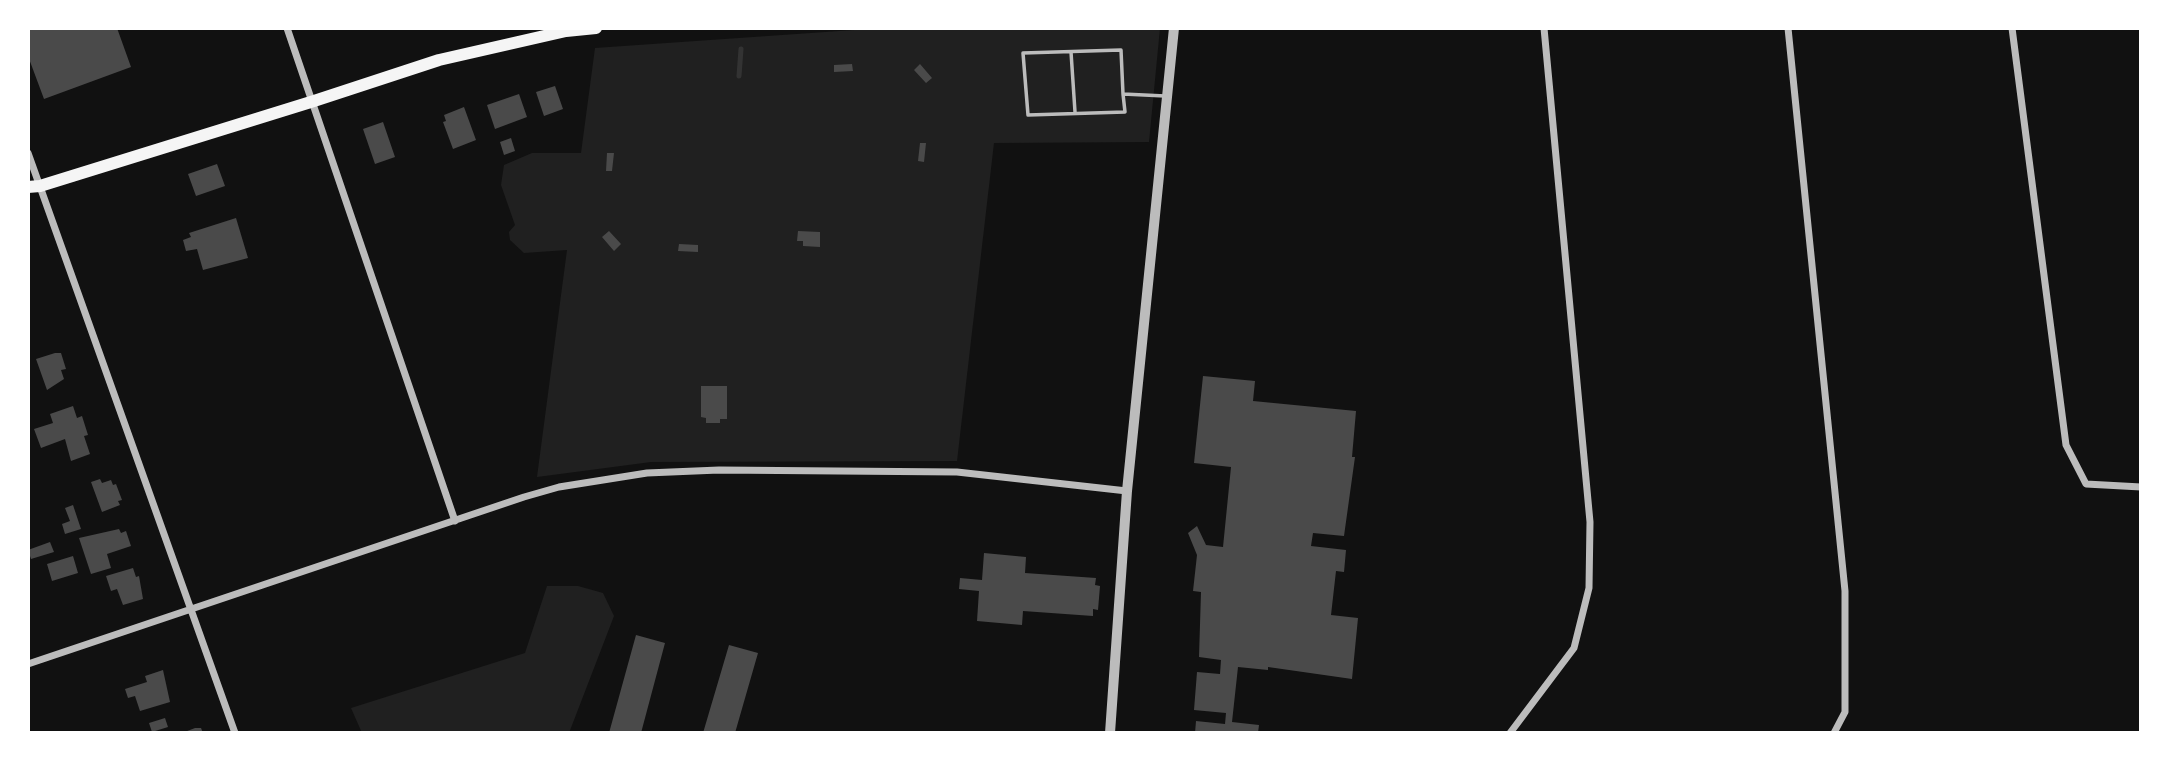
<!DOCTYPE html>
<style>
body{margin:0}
#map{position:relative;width:2169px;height:761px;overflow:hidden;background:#111;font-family:"Times New Roman",serif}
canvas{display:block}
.frame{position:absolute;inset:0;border:30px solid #fff;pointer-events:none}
</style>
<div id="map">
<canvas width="2169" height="761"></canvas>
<div class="frame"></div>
</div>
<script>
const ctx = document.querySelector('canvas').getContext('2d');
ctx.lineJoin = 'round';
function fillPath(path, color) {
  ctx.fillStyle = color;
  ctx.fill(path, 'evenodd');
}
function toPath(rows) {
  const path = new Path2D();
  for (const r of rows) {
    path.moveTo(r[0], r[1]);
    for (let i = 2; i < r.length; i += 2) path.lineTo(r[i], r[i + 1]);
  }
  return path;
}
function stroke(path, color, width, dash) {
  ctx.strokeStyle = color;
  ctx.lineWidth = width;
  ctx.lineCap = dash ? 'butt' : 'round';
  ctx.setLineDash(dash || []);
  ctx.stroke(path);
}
fillPath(toPath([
 [883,28,1160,28,1149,142,994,143,957,461,651,462,537,477,567,250,524,253,510,240,509,232,515,225,501,185,504,165,532,153,581,153,595,48],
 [547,586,578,586,603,593,614,616,569,733,362,733,351,708,525,653]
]), '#202020');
stroke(toPath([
 [739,76,741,49]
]), '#333', 5);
fillPath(toPath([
 [28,28,117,28,131,67,44,99,28,56],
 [852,64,853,71,834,72,834,65],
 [920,64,932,78,926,83,914,70],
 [555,86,563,109,544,116,536,92],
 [519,94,527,117,495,129,487,105],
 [464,107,476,140,453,149,443,122,446,121,444,115],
 [383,122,395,157,375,164,363,129],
 [511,138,515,151,504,155,500,142],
 [920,143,926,143,924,162,918,161],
 [607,153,614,153,612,171,606,171],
 [217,164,225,186,196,196,188,174],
 [236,218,248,258,203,270,197,249,186,251,183,240,191,237,189,233],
 [609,231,621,244,614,251,602,237],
 [798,231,820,232,820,247,803,246,803,241,797,241],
 [679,244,698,245,698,252,678,251],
 [55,353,61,353,66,369,61,370,64,379,47,390,36,359],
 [1203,376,1255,381,1253,401,1356,411,1352,457,1355,457,1344,536,1313,533,1311,546,1346,550,1344,572,1336,571,1331,615,1358,618,1352,679,1268,667,1268,670,1238,667,1232,722,1259,725,1258,733,1195,733,1196,721,1225,724,1226,713,1194,710,1197,672,1220,674,1221,660,1199,657,1201,592,1193,591,1197,555,1188,533,1197,526,1206,545,1223,547,1231,467,1194,463],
 [701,386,727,386,727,419,720,419,720,423,706,423,706,418,701,417],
 [73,406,77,418,82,416,88,435,84,436,90,454,71,461,65,439,41,448,34,429,53,423,50,414],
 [100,479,102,483,111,480,113,485,116,484,122,500,118,501,120,505,102,512,91,482],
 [73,505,81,529,65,534,62,524,70,521,65,508],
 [119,529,121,533,126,531,131,546,107,554,111,568,91,574,79,538],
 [50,542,54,552,31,559,28,550],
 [984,553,1026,557,1025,573,1096,578,1095,585,1100,586,1098,610,1093,609,1093,616,1023,611,1022,625,977,621,979,591,959,589,960,578,982,580],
 [73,556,78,573,52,581,47,564],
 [133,568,136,577,139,576,143,599,123,605,117,589,111,591,106,576],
 [636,635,665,643,641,733,609,733],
 [729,645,758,653,735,733,703,733],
 [163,670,170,702,140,711,135,696,128,698,125,689,147,682,145,676],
 [165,718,168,727,152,732,149,723],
 [201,728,203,733,182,733,195,728]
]), '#4a4a4a');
stroke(toPath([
 [1071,52,1075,112],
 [1123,94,1125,112,1028,115,1023,53,1121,50,1123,94,1165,96]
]), '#bcbcbc', 3.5);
stroke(toPath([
 [287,28,455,521],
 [1788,28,1845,591,1845,712,1834,733],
 [2012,28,2066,445,2086,484,2141,487],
 [28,153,235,733],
 [28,664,524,497,559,487,647,473,719,470,957,472,1127,491],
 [1510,733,1574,648,1589,588,1590,522,1544,28]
]), '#bcbcbc', 7);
stroke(toPath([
 [1110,733,1127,491,1174,28]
]), '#bcbcbc', 10);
stroke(toPath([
 [28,187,40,186,314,101,439,60,566,31,596,28]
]), '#f5f5f5', 12);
</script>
